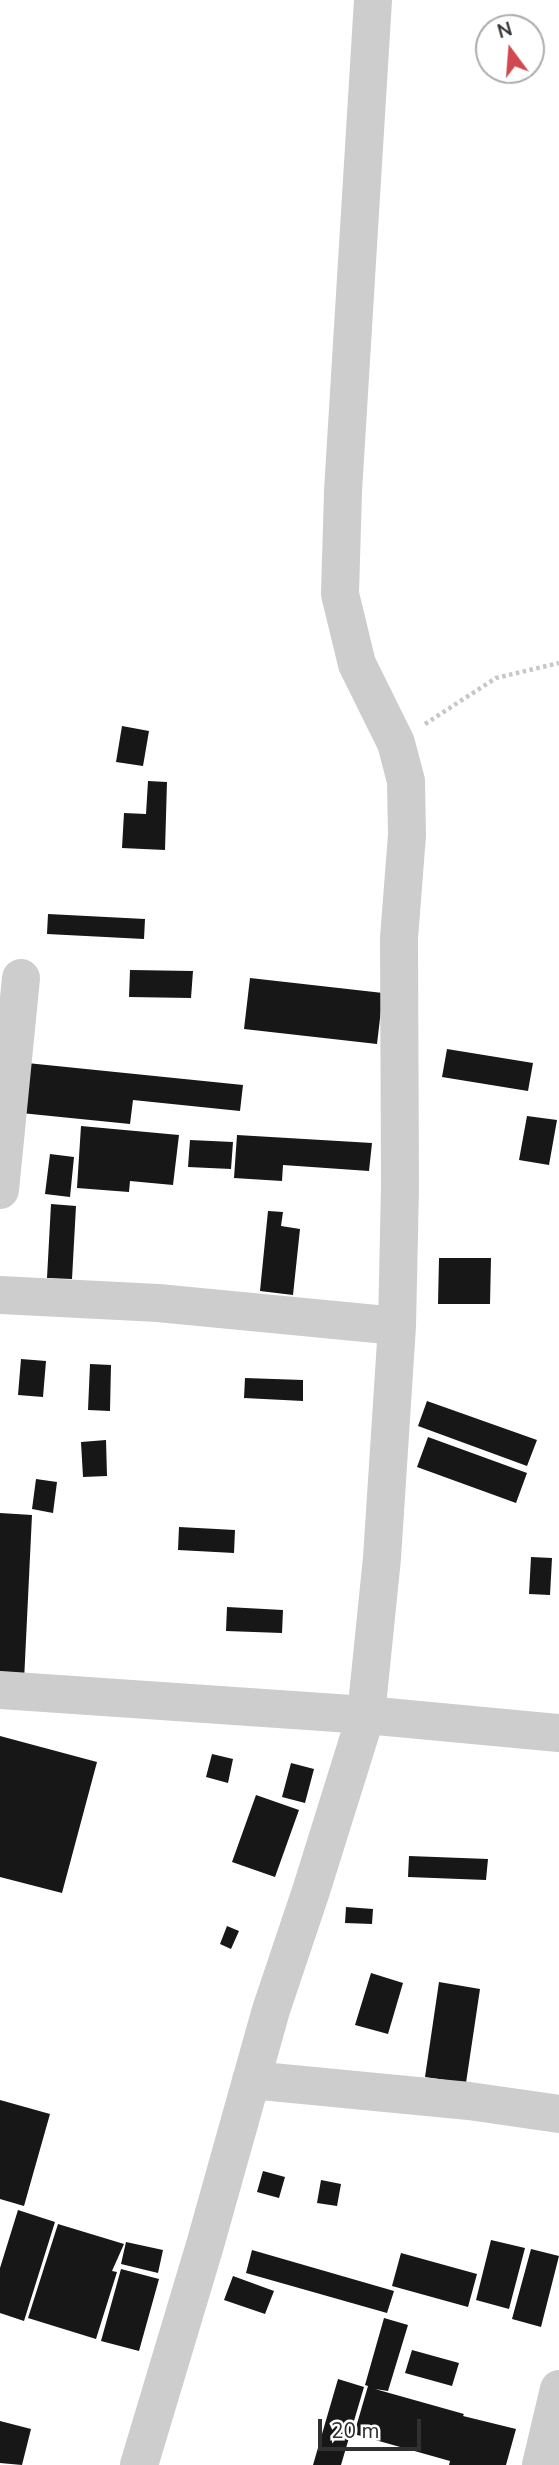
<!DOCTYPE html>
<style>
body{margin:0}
#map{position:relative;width:559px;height:2465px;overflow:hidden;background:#fff;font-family:"Nunito Sans",sans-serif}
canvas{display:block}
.north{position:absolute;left:475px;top:14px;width:70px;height:70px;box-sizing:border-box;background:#fff;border:2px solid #acacac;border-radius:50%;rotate:344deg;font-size:19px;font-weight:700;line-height:28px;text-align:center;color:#303030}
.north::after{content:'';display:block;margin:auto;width:24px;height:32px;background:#d0494f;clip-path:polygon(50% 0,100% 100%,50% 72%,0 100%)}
.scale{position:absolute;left:318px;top:2419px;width:103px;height:32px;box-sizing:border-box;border:4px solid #303030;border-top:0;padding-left:9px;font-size:21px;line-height:24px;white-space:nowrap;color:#303030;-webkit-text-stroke:5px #fff;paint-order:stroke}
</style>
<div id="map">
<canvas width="559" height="2465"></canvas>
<div class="north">N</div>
<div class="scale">20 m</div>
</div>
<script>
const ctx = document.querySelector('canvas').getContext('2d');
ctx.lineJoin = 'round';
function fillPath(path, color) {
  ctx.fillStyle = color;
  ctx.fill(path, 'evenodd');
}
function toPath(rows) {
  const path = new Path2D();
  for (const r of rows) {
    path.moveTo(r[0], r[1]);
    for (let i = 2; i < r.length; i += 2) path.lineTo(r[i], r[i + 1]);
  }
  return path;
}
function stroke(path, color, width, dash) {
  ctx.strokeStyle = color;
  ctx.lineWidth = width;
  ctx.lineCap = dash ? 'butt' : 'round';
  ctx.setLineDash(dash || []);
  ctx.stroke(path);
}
fillPath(toPath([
 [122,726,149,731,143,766,116,762],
 [148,781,167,782,165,850,122,848,124,813,146,814],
 [48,914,145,919,144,939,47,934],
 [130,970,193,971,191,998,129,997],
 [250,978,383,993,377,1044,244,1029],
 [447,1049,533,1063,528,1091,442,1077],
 [27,1063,243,1085,240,1111,133,1100,130,1124,21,1113],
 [527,1116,557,1120,549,1165,519,1160],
 [81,1126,179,1135,173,1185,130,1181,129,1192,77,1188],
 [237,1135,372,1143,369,1171,283,1165,282,1181,234,1178],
 [190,1140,233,1142,231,1169,188,1167],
 [50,1154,74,1157,70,1197,45,1194],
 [51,1204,76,1206,72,1279,47,1278],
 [268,1211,283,1212,281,1226,300,1229,293,1295,260,1291],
 [439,1258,491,1258,490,1304,438,1304],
 [21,1359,46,1361,43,1397,18,1395],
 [90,1364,111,1365,110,1411,88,1410],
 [245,1378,303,1380,303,1401,244,1398],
 [427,1401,537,1440,527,1466,418,1426],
 [428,1437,527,1473,516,1503,417,1467],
 [106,1440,107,1476,83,1477,81,1442],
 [36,1479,57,1482,53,1513,32,1509],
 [0,1513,32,1515,24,1681,0,1680],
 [179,1527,235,1530,234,1553,178,1550],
 [531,1557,552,1558,550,1595,529,1594],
 [227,1607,283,1610,282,1633,226,1631],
 [0,1736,97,1762,62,1893,0,1877],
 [212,1754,233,1759,228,1783,206,1777],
 [291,1763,314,1769,305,1803,282,1797],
 [256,1795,299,1810,275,1877,232,1862],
 [409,1856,488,1859,486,1880,408,1877],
 [346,1907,373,1909,372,1924,345,1923],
 [227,1926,239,1931,231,1949,220,1944],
 [371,1973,403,1983,388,2034,355,2025],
 [439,1982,480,1989,466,2083,425,2077],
 [0,2100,50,2114,24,2206,0,2199],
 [263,2171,285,2177,279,2198,257,2192],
 [321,2180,341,2184,337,2206,317,2203],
 [18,2210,55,2222,24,2321,0,2313,0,2268],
 [58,2224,124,2244,112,2271,117,2272,96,2339,28,2318],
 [491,2240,525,2248,509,2309,476,2300],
 [126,2242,163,2250,158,2273,121,2264],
 [531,2249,559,2256,541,2327,512,2319],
 [252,2250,394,2291,387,2313,246,2273],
 [401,2253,477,2274,468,2307,392,2286],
 [121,2269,159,2279,139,2351,101,2341],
 [233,2276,274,2291,265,2314,224,2300],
 [384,2318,408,2325,388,2391,375,2389,464,2414,463,2416,516,2429,506,2465,449,2465,450,2461,354,2434,368,2386,365,2385],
 [412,2350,459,2363,452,2386,405,2373],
 [338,2379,364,2387,341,2465,313,2465],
 [0,2421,31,2429,22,2465,0,2463]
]), '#171717');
stroke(toPath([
 [425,724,496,678,559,663]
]), '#c7c7c7', 4.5, [3.5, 3.5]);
stroke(toPath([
 [0,1190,21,978],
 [0,1295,158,1303,397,1326],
 [0,1690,366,1715,559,1733],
 [251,2080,469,2101,559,2114],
 [139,2465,205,2245,271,2010,311,1891,366,1715,382,1558,397,1326,400,1187,399,938,407,835,406,781,396,743,357,664,340,594,343,491,373,0],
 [541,2465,559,2389]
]), '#cdcdcd', 38);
</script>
